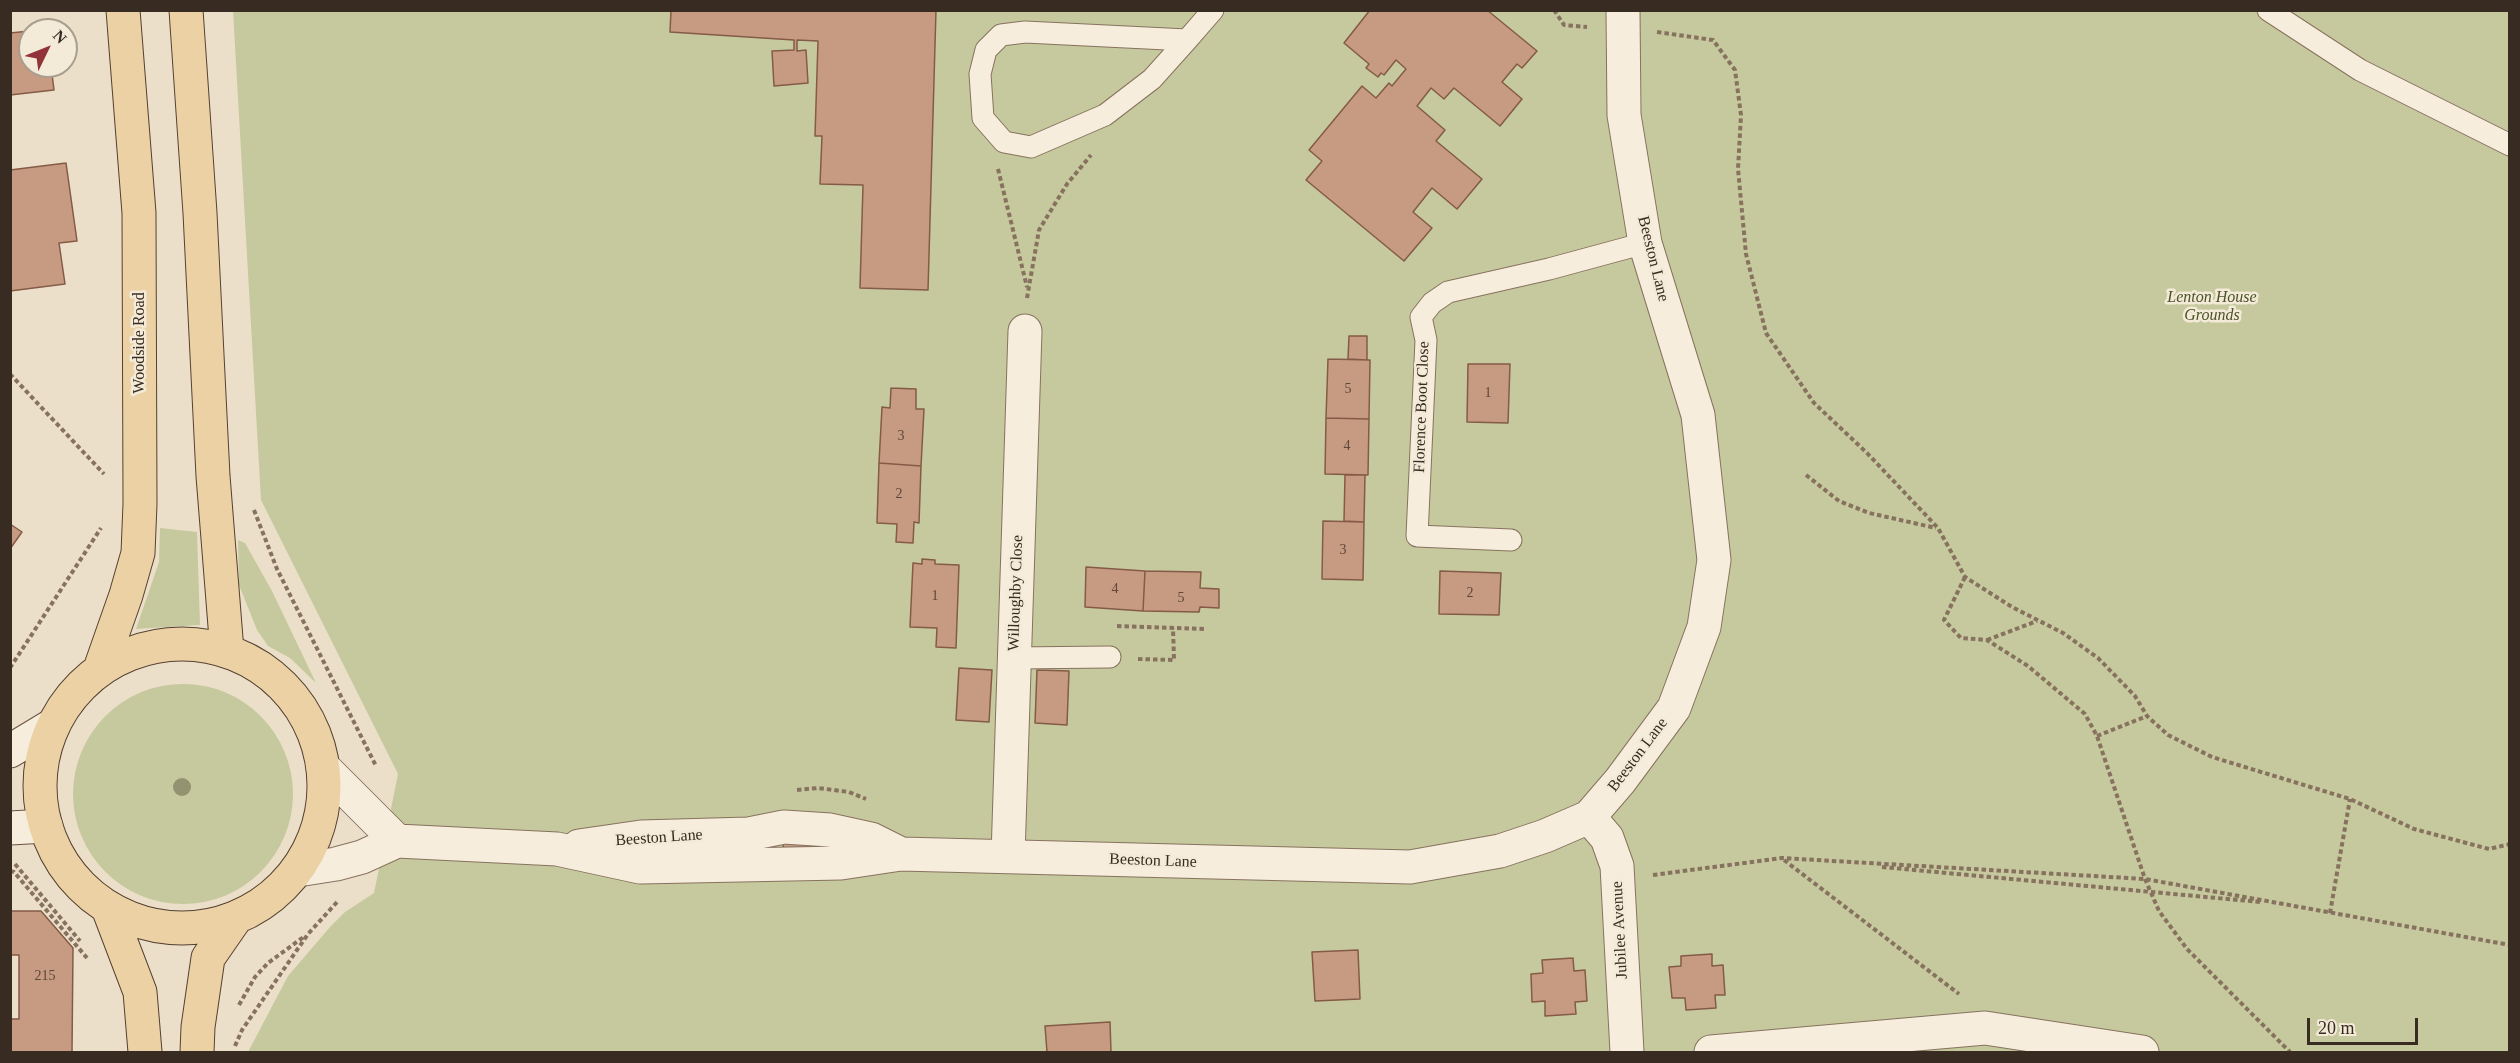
<!DOCTYPE html>
<style>
body{margin:0}
#map{position:relative;width:2520px;height:1063px;overflow:hidden;background:#ecdfc9;font-family:Georgia,serif}
canvas{display:block}
.frame{position:absolute;inset:0;border:12px solid #382b21;pointer-events:none}
.north{position:absolute;left:18px;top:18px;width:60px;height:60px;box-sizing:border-box;background:#f3ead8;border:2px solid #a89e8f;border-radius:50%;rotate:47deg;font-size:16px;font-weight:700;line-height:24px;text-align:center;color:#382b21}
.north::after{content:'';display:block;margin:auto;width:21px;height:27px;background:#913339;clip-path:polygon(50% 0,100% 100%,50% 72%,0 100%)}
.scale{position:absolute;left:2307px;top:1018px;width:111px;height:27px;box-sizing:border-box;border:3px solid #382b21;border-top:0;padding-left:8px;font-size:18px;line-height:21px;white-space:nowrap;color:#382b21;-webkit-text-stroke:4px #f3ead8;paint-order:stroke}
</style>
<div id="map">
<canvas width="2520" height="1063"></canvas>
<div class="frame"></div>
<div class="north">N</div>
<div class="scale">20 m</div>
</div>
<script>
const ctx = document.querySelector('canvas').getContext('2d');
ctx.lineJoin = 'round';
function fillPath(path, color) {
  ctx.fillStyle = color;
  ctx.fill(path, 'evenodd');
}
function toPath(rows) {
  const path = new Path2D();
  for (const r of rows) {
    if (r.length === 3) {
      path.moveTo(r[0] + r[2], r[1]);
      path.arc(r[0], r[1], r[2], 0, 2 * Math.PI);
      continue;
    }
    path.moveTo(r[0], r[1]);
    for (let i = 2; i < r.length; i += 2) path.lineTo(r[i], r[i + 1]);
  }
  return path;
}
function stroke(path, color, width, dash) {
  ctx.strokeStyle = color;
  ctx.lineWidth = width;
  ctx.lineCap = dash ? 'butt' : 'round';
  ctx.setLineDash(dash || []);
  ctx.stroke(path);
}
function drawText(font, color, halo, rows, align = 'center') {
  ctx.font = font + ' Georgia,serif';
  ctx.lineWidth = 5;
  ctx.setLineDash([]);
  ctx.textBaseline = 'middle';
  ctx.strokeStyle = halo;
  ctx.fillStyle = color;
  for (const [text, x, y, turn = 0] of rows) {
    ctx.save();
    ctx.translate(x, y);
    ctx.rotate((+turn || 0) * Math.PI / 180);
    ctx.textAlign = isNaN(turn) ? turn : align;
    if (halo) ctx.strokeText(text, 0, 0);
    ctx.fillText(text, 0, 0);
    ctx.restore();
  }
}
fillPath(toPath([
 [233,11,2509,11,2509,1052,248,1052,288,976,330,927,345,912,374,893,398,774,261,500],
 [160,528,197,532,200,625,136,629,159,562],
 [238,540,245,543,272,591,316,683,290,658,268,646,257,630,239,585],
 [183,794,110]
]), '#c6c99d');
const building = toPath([
 [671,10,936,10,928,290,860,288,863,185,820,184,822,136,815,136,818,41,797,40,797,51,806,50,808,83,774,86,772,51,794,50,794,40,670,32,671,10],
 [1370,10,1487,10,1537,51,1522,68,1517,64,1502,82,1522,99,1500,126,1454,88,1444,99,1431,88,1417,106,1445,130,1436,141,1482,179,1457,209,1432,188,1413,212,1432,228,1404,261,1306,180,1322,161,1309,150,1362,86,1376,98,1389,83,1392,86,1406,69,1396,60,1384,75,1381,73,1378,77,1366,68,1369,64,1344,43,1370,10],
 [30,31,30,66,51,66,54,90,10,95,10,33,30,31],
 [66,163,77,241,59,243,65,284,10,291,10,170,66,163],
 [1349,336,1367,336,1367,360,1348,359,1349,336],
 [1328,359,1370,360,1369,419,1326,418,1328,359],
 [1468,364,1510,364,1508,423,1467,422,1468,364],
 [891,388,916,389,916,409,924,409,921,466,879,463,882,407,890,408,891,388],
 [1326,418,1369,419,1368,475,1325,474,1326,418],
 [879,463,921,466,919,523,914,522,913,543,896,542,897,524,877,523,879,463],
 [1345,475,1365,475,1364,522,1344,521,1345,475],
 [1323,521,1364,522,1363,580,1322,579,1323,521],
 [10,524,22,532,10,549,10,524],
 [922,559,935,560,935,564,959,565,956,648,936,647,937,628,910,627,913,563,922,564,922,559],
 [1086,567,1145,571,1143,611,1085,607,1086,567],
 [1145,571,1201,572,1200,588,1219,589,1219,608,1200,607,1199,612,1143,611,1145,571],
 [1440,571,1501,573,1499,615,1439,614,1440,571],
 [959,668,992,670,989,722,956,720,959,668],
 [1037,670,1069,671,1067,725,1035,723,1037,670],
 [809,839,815,846,814,851,784,852,783,843,809,839],
 [10,911,41,911,73,948,72,1052,10,1052,10,1019,19,1019,19,955,10,955,10,911],
 [1358,950,1360,999,1315,1001,1312,952,1358,950],
 [1712,954,1712,966,1723,965,1725,995,1715,995,1716,1008,1686,1010,1685,998,1672,998,1669,967,1681,966,1681,956,1712,954],
 [1573,958,1574,971,1585,970,1587,1001,1575,1002,1576,1014,1545,1016,1545,1001,1532,1002,1531,974,1543,973,1542,960,1573,958],
 [1110,1022,1111,1052,1047,1052,1045,1026,1110,1022]
]);
fillPath(building, '#c79b82');
stroke(building, '#845b46', 1.5);
const service = toPath([
 [2268,10,2360,70,2510,145],
 [1187,40,1025,32,1001,35,986,50,980,74,983,118,1004,142,1031,147,1105,115,1152,79,1187,40,1213,10],
 [1511,540,1417,536,1426,340,1421,317,1432,303,1448,292,1549,269,1645,243],
 [1014,658,1110,657]
]);
const minor = toPath([
 [1008,856,1025,331]
]);
const tertiary = toPath([
 [323,767,397,841],
 [1589,817,1607,838,1617,866,1627,1052],
 [579,846,641,837,749,834,784,827,830,830,871,839,901,854],
 [298,870,336,864,362,857,397,841,557,849,640,867,841,863,901,854,1410,867,1500,851,1545,836,1589,817,1620,781,1674,708,1704,627,1714,560,1698,415,1645,243,1624,115,1623,10],
 [1711,1052,1985,1028,2142,1052]
]);
const secondary = toPath([
 [10,751,53,725],
 [10,828,46,826]
]);
const primary = toPath([
 [186,10,200,213,213,476,227,651],
 [182,786,142],
 [100,669,126,595,138,553,140,504,139,213,123,10],
 [108,908,140,992,145,1052],
 [197,1052,198,1027,208,958,235,919]
]);
stroke(service, '#87725f', 23);
stroke(minor, '#87725f', 35);
stroke(tertiary, '#87725f', 35);
stroke(secondary, '#695342', 35);
stroke(primary, '#554132', 35);
stroke(toPath([
 [1554,10,1564,25,1587,27],
 [1657,32,1713,40,1735,70,1741,115,1738,169,1746,254,1766,333,1814,403,1867,453,1938,528,1965,577,2012,607,2063,633,2098,658,2135,696,2147,716,2168,735,2212,757,2350,799,2414,829,2489,849,2510,844],
 [998,169,1027,287],
 [1027,298,1039,230,1067,184,1091,155],
 [10,374,104,474],
 [1806,475,1839,501,1869,513,1936,528],
 [254,510,277,569,376,766],
 [1965,577,1944,620,1961,638,1987,640,2028,666,2085,714,2097,736,2145,879,2159,911,2187,949,2290,1052],
 [1117,626,1207,629],
 [1987,640,2037,621],
 [1138,659,1174,660,1173,628],
 [10,668,101,528],
 [2097,736,2147,716],
 [797,790,818,788,849,792,866,799],
 [1784,860,1959,994],
 [15,864,80,941],
 [1882,867,2260,902],
 [10,871,14,872,87,958],
 [1653,875,1782,858,2145,879,2510,945],
 [2330,913,2350,799],
 [239,1005,255,977,268,963,305,936],
 [235,1046,242,1030,308,934,338,901]
]), '#87725f', 4, [4.5, 3]);
stroke(service, '#f7eddc', 21);
stroke(minor, '#f7eddc', 33);
stroke(tertiary, '#f7eddc', 33);
stroke(secondary, '#f7eddc', 33);
stroke(primary, '#ebd1a4', 33);
ctx.fillStyle = '#939271';
for (const [x, y] of [
 [182,787]
]) {
  ctx.beginPath();
  ctx.arc(x, y, 9, 0, 2 * Math.PI);
  ctx.fill();
}
drawText('14px', '#5c4739', null, [
 ["5",1348,389],
 ["1",1488,393],
 ["3",901,436],
 ["4",1347,446],
 ["2",899,494],
 ["3",1343,550],
 ["4",1115,589],
 ["2",1470,593],
 ["1",935,596],
 ["5",1181,598],
 ["215",45,976]
]);
drawText('16px', '#382b21', '#f3ead8', [
 ["Beeston Lane",1653,259,76],
 ["Woodside Road",140,343,-90],
 ["Florence Boot Close",1422,407,-88],
 ["Willoughby Close",1016,593,-88],
 ["Beeston Lane",1638,755,-53],
 ["Beeston Lane",659,838,-4],
 ["Beeston Lane",1153,861,2],
 ["Jubilee Avenue",1620,930,-93]
]);
drawText('italic 16px', '#4b5329', '#f3ead8', [
 ["Lenton House",2212,298],
 ["Grounds",2212,316]
]);
</script>
